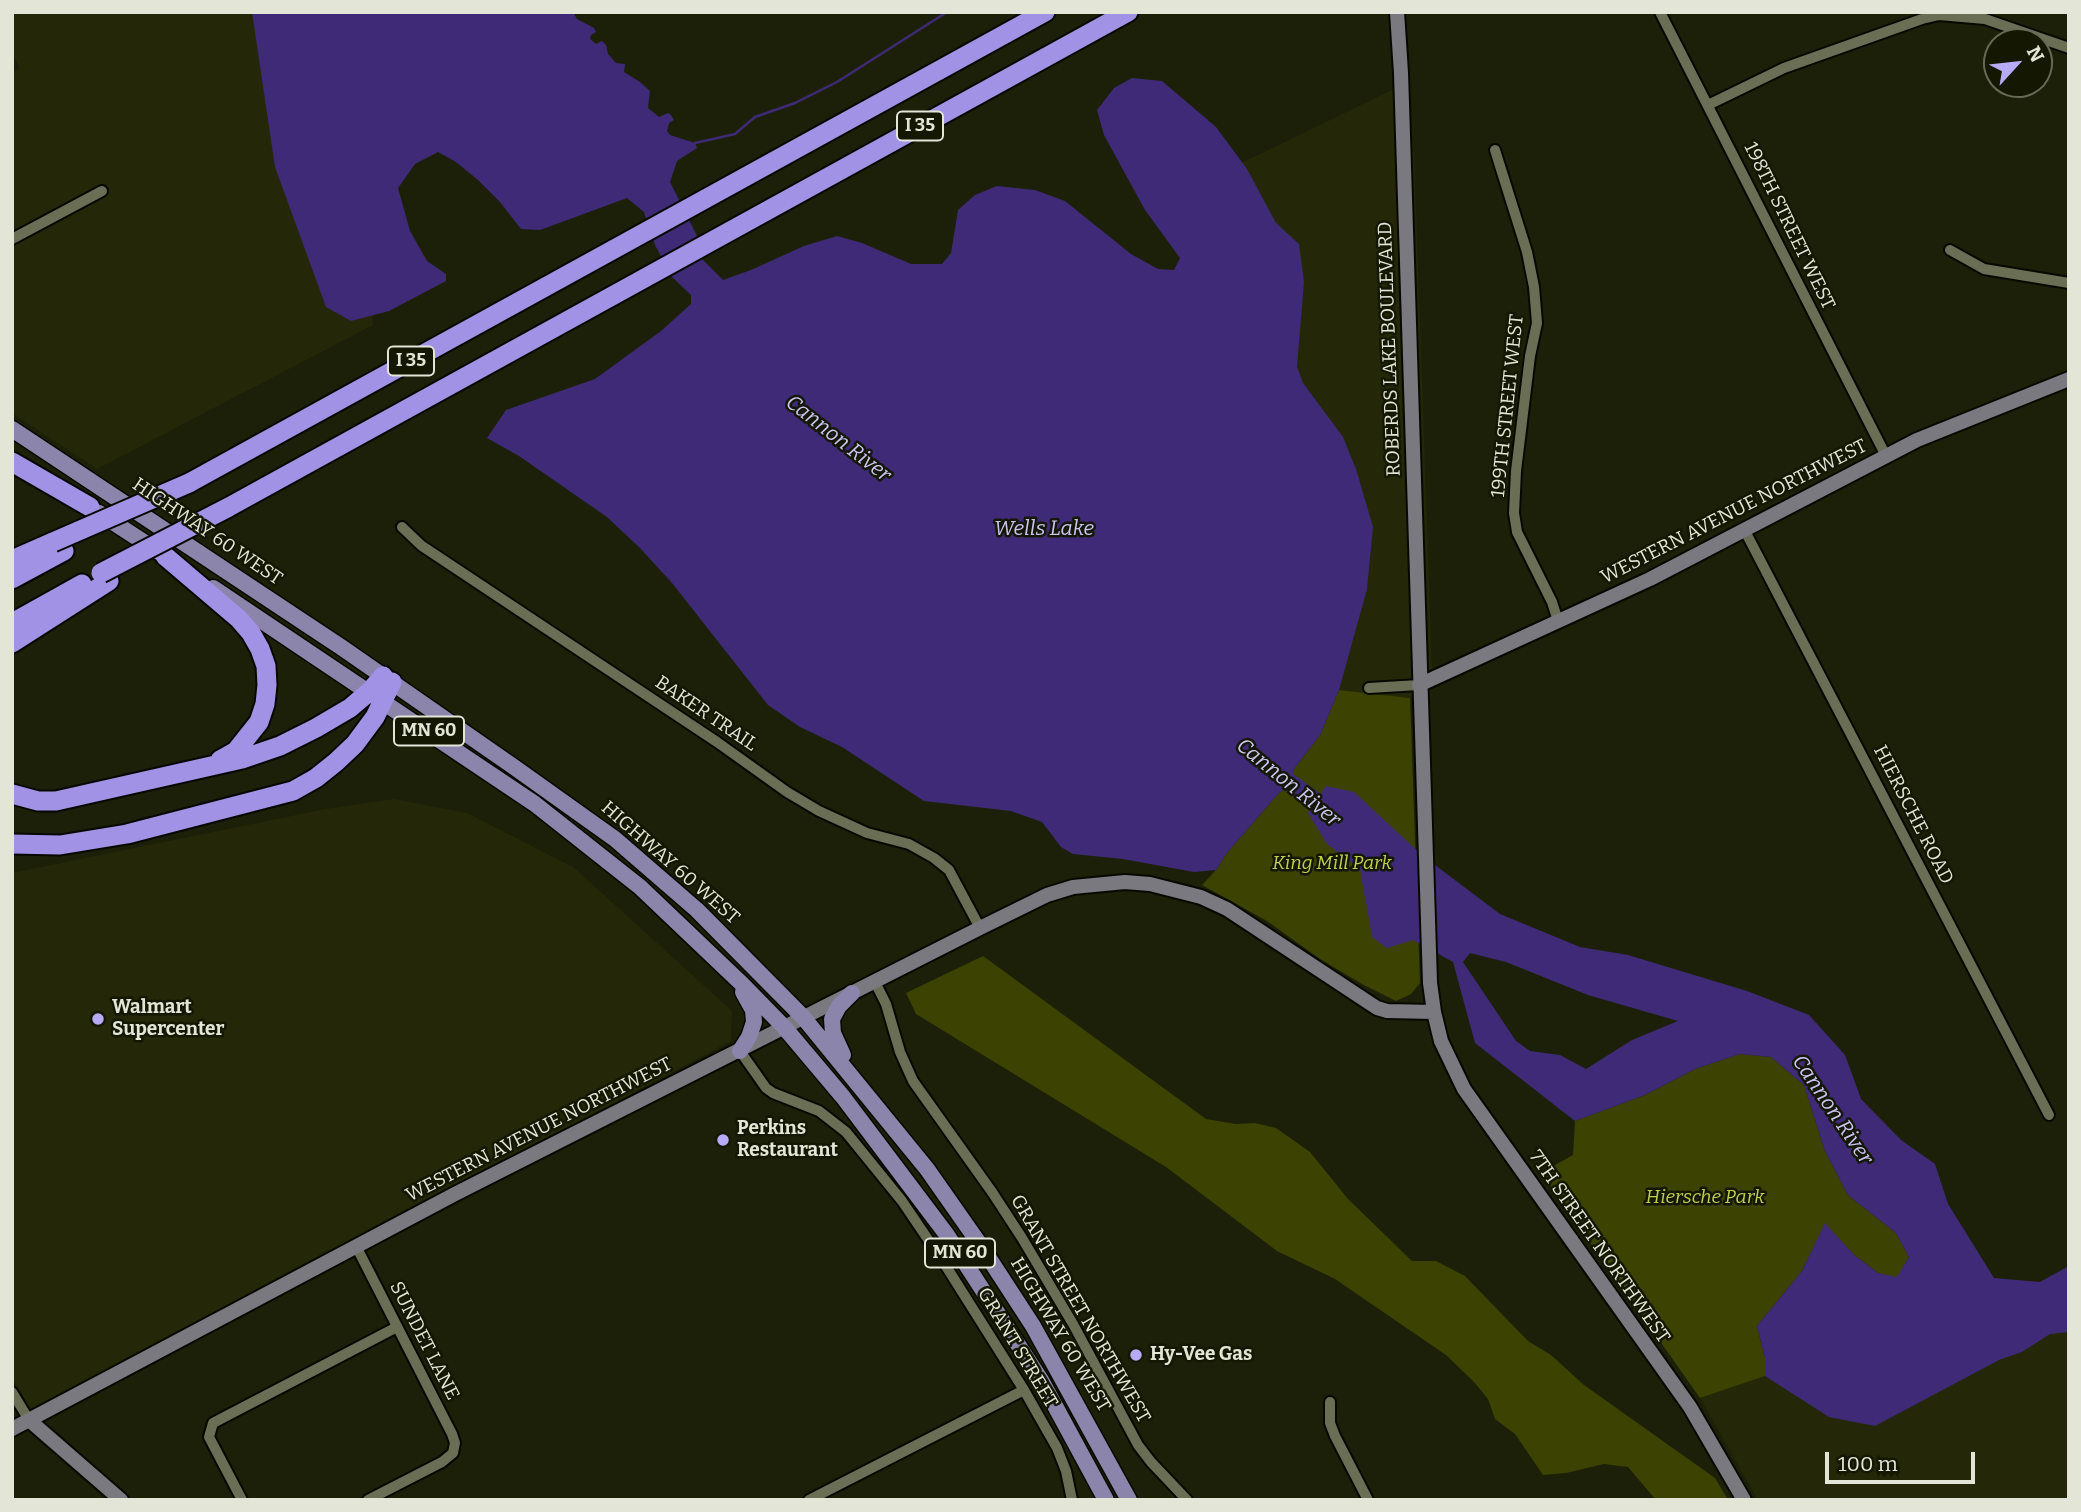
<!DOCTYPE html>
<style>
body{margin:0}
#map{position:relative;width:2081px;height:1512px;overflow:hidden;background:#1d2008;font-family:Bitter,serif}
canvas{display:block}
.frame{position:absolute;inset:0;border:14px solid #e3e6d7;pointer-events:none}
.north{position:absolute;left:1983px;top:28px;width:70px;height:70px;box-sizing:border-box;background:#141702;border:2px solid #676a57;border-radius:50%;rotate:63deg;font-size:19px;font-weight:700;line-height:28px;text-align:center;color:#e3e6d7}
.north::after{content:'';display:block;margin:auto;width:24px;height:32px;background:#b7abf7;clip-path:polygon(50% 0,100% 100%,50% 72%,0 100%)}
.scale{position:absolute;left:1825px;top:1452px;width:150px;height:32px;box-sizing:border-box;border:4px solid #e3e6d7;border-top:0;padding-left:9px;font-size:21px;line-height:24px;white-space:nowrap;color:#e3e6d7;-webkit-text-stroke:5px #141702;paint-order:stroke}
</style>
<div id="map">
<canvas width="2081" height="1512"></canvas>
<div class="frame"></div>
<div class="north">N</div>
<div class="scale">100 m</div>
</div>
<script>
const ctx = document.querySelector('canvas').getContext('2d');
ctx.lineJoin = 'round';
function fillPath(path, color) {
  ctx.fillStyle = color;
  ctx.fill(path, 'evenodd');
}
function toPath(rows) {
  const path = new Path2D();
  for (const r of rows) {
    path.moveTo(r[0], r[1]);
    for (let i = 2; i < r.length; i += 2) path.lineTo(r[i], r[i + 1]);
  }
  return path;
}
function stroke(path, color, width, dash) {
  ctx.strokeStyle = color;
  ctx.lineWidth = width;
  ctx.lineCap = dash ? 'butt' : 'round';
  ctx.setLineDash(dash || []);
  ctx.stroke(path);
}
function drawText(font, color, halo, rows, align = 'center') {
  ctx.font = font + ' Bitter,serif';
  ctx.lineWidth = 5;
  ctx.setLineDash([]);
  ctx.textBaseline = 'middle';
  ctx.strokeStyle = halo;
  ctx.fillStyle = color;
  for (const [text, x, y, turn = 0] of rows) {
    ctx.save();
    ctx.translate(x, y);
    ctx.rotate((+turn || 0) * Math.PI / 180);
    ctx.textAlign = isNaN(turn) ? turn : align;
    if (halo) ctx.strokeText(text, 0, 0);
    ctx.fillText(text, 0, 0);
    ctx.restore();
  }
}
fillPath(toPath([
 [12,12,296,12,359,128,373,325,97,469,12,413,12,73,20,68,12,52],
 [1394,89,1396,152,1414,152,1432,671,1410,698,1339,690,1227,170],
 [394,799,467,813,573,867,732,1011,731,1041,32,1412,12,1378,12,873,326,809],
 [2069,1320,2069,1500,1758,1500,1700,1398,1765,1376,1854,1407]
]), '#242808');
fillPath(toPath([
 [1339,690,1410,698,1420,983,1411,994,1396,1001,1362,984,1320,959,1267,921,1202,885,1216,870,1226,854,1277,795,1290,784,1294,769,1320,735],
 [983,956,1206,1119,1236,1124,1255,1123,1276,1128,1310,1152,1348,1199,1412,1261,1436,1261,1465,1276,1528,1341,1551,1355,1584,1385,1715,1478,1728,1500,1656,1500,1628,1467,1604,1464,1566,1473,1543,1475,1515,1434,1495,1419,1488,1399,1474,1382,1446,1355,1335,1279,1277,1251,1166,1167,916,1014,906,993],
 [1740,1054,1771,1057,1804,1085,1825,1151,1848,1195,1896,1233,1909,1257,1897,1278,1878,1273,1854,1255,1825,1224,1802,1271,1757,1326,1765,1358,1765,1376,1700,1398,1541,1173,1573,1155,1575,1121,1645,1095,1695,1069]
]), '#3c4201');
fillPath(toPath([
 [252,12,573,12,577,19,594,28,596,32,591,35,590,39,596,44,602,41,606,45,608,54,616,63,625,64,624,72,640,82,650,91,648,108,659,117,668,113,671,115,674,120,669,123,667,131,670,135,695,143,697,148,677,161,670,182,703,248,696,253,723,280,751,270,804,246,837,236,862,243,911,264,942,264,951,253,958,210,975,195,997,186,1035,190,1065,201,1131,254,1158,269,1174,270,1180,258,1145,210,1104,135,1097,110,1114,88,1132,78,1162,81,1216,127,1247,169,1276,223,1299,244,1304,282,1297,367,1303,383,1343,437,1356,469,1373,527,1367,589,1339,690,1320,735,1294,769,1290,784,1277,795,1226,854,1216,870,1194,872,1123,859,1073,854,1061,847,1042,822,1011,811,924,801,842,747,800,727,768,705,672,583,640,548,607,517,519,456,487,438,506,410,595,379,661,331,691,304,691,295,672,277,655,245,644,212,627,198,540,230,521,229,500,202,478,180,456,162,438,152,415,164,398,188,410,231,427,261,446,274,446,281,389,311,351,321,326,307,275,167],
 [1326,786,1354,792,1423,856,1500,914,1580,947,1628,955,1747,991,1809,1015,1845,1055,1861,1099,1901,1140,1935,1164,1948,1204,1994,1278,2040,1282,2069,1266,2069,1332,2050,1334,2022,1352,1999,1360,1875,1426,1829,1417,1765,1376,1765,1358,1757,1326,1802,1271,1825,1223,1854,1255,1878,1273,1897,1277,1909,1257,1896,1233,1848,1195,1825,1151,1804,1085,1771,1057,1740,1054,1695,1069,1645,1095,1575,1121,1475,1043,1453,962,1413,940,1387,948,1372,937,1360,869,1327,844,1308,813],
 [1470,953,1506,962,1588,995,1678,1021,1632,1040,1586,1069,1560,1055,1530,1051,1516,1041,1463,962]
]), '#3f2a77');
stroke(toPath([
 [695,143,735,134,755,117,795,103,837,82,947,12]
]), '#3f2a77', 2.5);
stroke(toPath([
 [1272,770,1317,802,1332,817]
]), '#3f2a77', 18);
const street = toPath([
 [1660,12,1886,456],
 [1708,105,1784,68,1922,19,1939,15,1985,19,2069,48],
 [1495,150,1527,252,1534,287,1537,323,1530,356,1516,471,1514,513,1517,532,1552,602,1558,621],
 [12,239,102,191],
 [1950,250,1984,269,2069,283],
 [402,527,422,546,717,742,787,792,819,811,867,833,909,844,934,858,949,870,980,928],
 [1745,531,2049,1115],
 [1369,688,1419,685],
 [875,982,886,1004,900,1052,913,1081,992,1192,1022,1238,1073,1324,1138,1445,1151,1462,1187,1500],
 [740,1051,766,1088,773,1093,819,1111,846,1132,902,1201,944,1263,1024,1390,1057,1448,1066,1471,1072,1500],
 [356,1246,452,1434,455,1443,453,1453,442,1462,368,1500],
 [12,1392,29,1420],
 [1330,1402,1330,1423,1335,1436,1368,1500],
 [242,1500,209,1437,213,1423,397,1327],
 [809,1500,1024,1390]
]);
const secondary = toPath([
 [1397,12,1401,73,1430,983,1434,1012,1441,1041,1464,1089,1690,1407,1744,1500],
 [1419,685,1650,579,1917,440,2069,379],
 [29,1420,121,1500],
 [12,1429,455,1194,980,928,1047,895,1073,887,1125,882,1150,884,1201,897,1227,909,1377,1008,1387,1011,1434,1012]
]);
const primary = toPath([
 [12,429,341,647,514,767,615,839,697,910,803,1017,927,1169,981,1246,1033,1326,1129,1500],
 [99,513,159,552],
 [213,588,535,804,640,887,743,985,784,1027,843,1097,947,1235,1041,1380,1106,1500],
 [740,1051,749,1037,754,1022,753,1010,743,992],
 [843,1055,833,1033,832,1019,839,1006,852,993]
]);
const highway = toPath([
 [12,462,90,507],
 [189,483,1045,12],
 [227,508,1128,12],
 [165,556,239,619,251,633,260,649,266,666,267,685,265,704,259,722,236,751,220,760],
 [12,560,53,542],
 [12,579,64,551],
 [12,623,82,584],
 [12,643,109,581],
 [12,794,38,801,56,801,242,759,280,746,316,728,350,708,370,691,383,676],
 [12,844,60,845,127,834,293,791,316,778,336,762,355,744,375,717,392,682]
]);
stroke(street, '#070900', 14);
stroke(secondary, '#070900', 18);
stroke(primary, '#070900', 19);
stroke(highway, '#070900', 23);
stroke(street, '#6a6e54', 10);
stroke(secondary, '#7a7980', 14);
stroke(primary, '#8b84ab', 16);
stroke(highway, '#a192e5', 19);
const highwayBridge = toPath([
 [53,542,189,483],
 [101,573,227,508]
]);
stroke(highwayBridge, '#070900', 23, []);
stroke(highwayBridge, '#a192e5', 19);
for (const [x, y, r, color] of [
 [98,1019,7,"#b7abf7"],
 [723,1140,7,"#b7abf7"],
 [1136,1355,7,"#b7abf7"]
]) {
  const dot = new Path2D();
  dot.arc(x, y, r, 0, 2 * Math.PI);
  ctx.fillStyle = color;
  ctx.fill(dot);
  stroke(dot, '#141702', 2.5);
}
for (const [x, y, w] of [
 [920,126,46],
 [411,361,46],
 [429,731,70],
 [960,1253,70]
]) {
  const box = new Path2D();
  box.roundRect(x - w / 2, y - 14.5, w, 29, 5);
  ctx.fillStyle = '#141702';
  ctx.fill(box);
  stroke(box, '#e3e6d7', 2);
}
drawText('bold 18px', '#e3e6d7', null, [
 ["I 35",920,126],
 ["I 35",411,361],
 ["MN 60",429,731],
 ["MN 60",960,1253]
]);
drawText('19px', '#e3e6d7', '#141702', [
 ["198TH STREET WEST",1789,226,64],
 ["ROBERDS LAKE BOULEVARD",1390,349,-92],
 ["199TH STREET WEST",1508,406,-84],
 ["WESTERN AVENUE NORTHWEST",1734,512,-27],
 ["HIGHWAY 60 WEST",207,532,34],
 ["BAKER TRAIL",706,714,34],
 ["HIERSCHE ROAD",1913,815,63],
 ["HIGHWAY 60 WEST",670,863,41],
 ["WESTERN AVENUE NORTHWEST",539,1130,-27],
 ["7TH STREET NORTHWEST",1599,1247,55],
 ["GRANT STREET NORTHWEST",1080,1309,60],
 ["HIGHWAY 60 WEST",1060,1335,59],
 ["SUNDET LANE",424,1341,63],
 ["GRANT STREET",1017,1348,59]
]);
drawText('italic 19px', '#c0d04d', '#141702', [
 ["King Mill Park",1332,864],
 ["Hiersche Park",1705,1198]
]);
drawText('bold 19px', '#e3e6d7', '#141702', [
 ["Walmart",112,1008],
 ["Supercenter",112,1030],
 ["Perkins",737,1129],
 ["Restaurant",737,1151],
 ["Hy-Vee Gas",1150,1355]
], 'left');
drawText('italic 21px', '#cac4f1', '#141702', [
 ["Cannon River",838,439,38],
 ["Wells Lake",1044,529],
 ["Cannon River",1288,783,39],
 ["Cannon River",1832,1110,56]
]);
</script>
